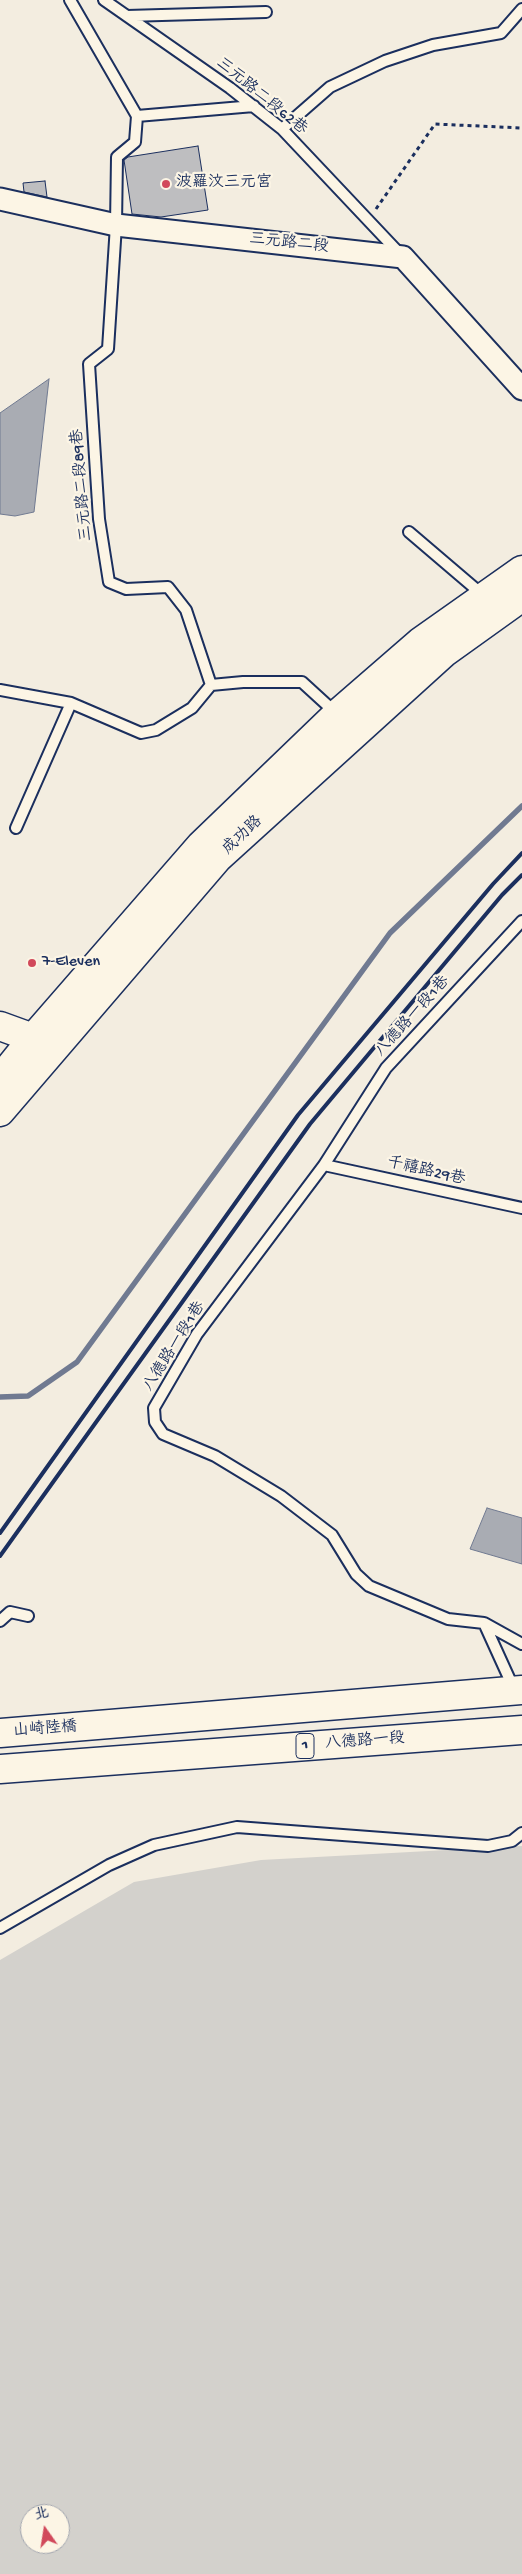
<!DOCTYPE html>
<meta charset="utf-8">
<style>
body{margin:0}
#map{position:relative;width:522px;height:2574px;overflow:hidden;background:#f3ede0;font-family:"Gochi Hand","LXGW WenKai TC",sans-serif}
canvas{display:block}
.north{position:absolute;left:20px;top:2504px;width:50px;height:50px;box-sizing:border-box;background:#fcf5e5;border:1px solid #a2a6af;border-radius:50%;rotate:347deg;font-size:14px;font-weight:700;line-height:20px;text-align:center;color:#1b2f5e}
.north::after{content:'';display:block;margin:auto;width:18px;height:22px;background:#d1495b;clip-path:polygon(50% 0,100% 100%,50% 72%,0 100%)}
</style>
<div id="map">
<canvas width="522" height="2574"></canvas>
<div class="north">北</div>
</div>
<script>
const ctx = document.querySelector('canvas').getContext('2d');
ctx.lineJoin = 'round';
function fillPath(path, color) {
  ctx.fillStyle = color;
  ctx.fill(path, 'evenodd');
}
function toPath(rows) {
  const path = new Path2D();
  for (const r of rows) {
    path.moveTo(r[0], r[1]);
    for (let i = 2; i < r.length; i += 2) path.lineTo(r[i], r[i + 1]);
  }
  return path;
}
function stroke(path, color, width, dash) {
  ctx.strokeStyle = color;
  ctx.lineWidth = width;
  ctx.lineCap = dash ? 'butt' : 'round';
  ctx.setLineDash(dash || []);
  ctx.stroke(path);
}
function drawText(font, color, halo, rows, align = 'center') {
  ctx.font = font + ' "Gochi Hand","LXGW WenKai TC",sans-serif';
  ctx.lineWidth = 4.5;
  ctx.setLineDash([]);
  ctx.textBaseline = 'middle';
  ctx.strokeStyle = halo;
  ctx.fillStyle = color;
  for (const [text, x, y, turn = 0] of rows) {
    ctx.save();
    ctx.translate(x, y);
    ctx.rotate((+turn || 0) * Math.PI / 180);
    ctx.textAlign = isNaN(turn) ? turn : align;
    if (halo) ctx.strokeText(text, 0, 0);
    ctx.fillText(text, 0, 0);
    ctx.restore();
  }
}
fillPath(toPath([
 [522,1846,522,2574,0,2574,0,1960,134,1882,261,1860],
 [30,2514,60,2514,60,2544,30,2544]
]), '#d3d1cc');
const water = toPath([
 [49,379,34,512,15,516,0,514,0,413,49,379],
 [487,1508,522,1518,522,1564,470,1549,487,1508]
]);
fillPath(water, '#a9acb3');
stroke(water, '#707a91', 1);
stroke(toPath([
 [0,1397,28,1396,77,1362,390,933,522,806]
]), '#707a91', 5.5);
const building = toPath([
 [198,146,208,210,161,217,132,214,124,160,128,157,198,146],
 [45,181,47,197,24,192,23,183,45,181]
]);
fillPath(building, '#bebec0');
stroke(building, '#1b2f5e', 1);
const lane = toPath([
 [70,0,137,116],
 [104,0,230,88,282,129,400,254],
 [127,16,266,12],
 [137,116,135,142,117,157,116,225,108,349,89,364,99,519,109,582,126,589,168,587,186,610,211,685],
 [137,116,254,106],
 [282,129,330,87,385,61,433,45,501,33,522,9],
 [409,532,484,596],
 [0,690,71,703,141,733,156,730,192,708,211,685,243,682,302,682,337,714],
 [16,828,71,703],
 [324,1165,522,1208],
 [0,1621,10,1612,28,1616],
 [484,1623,522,1644],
 [514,1689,484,1623,448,1619,369,1586,356,1574,332,1535,281,1496,215,1456,163,1434,155,1422,154,1408,197,1334,324,1165,386,1068,522,921],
 [0,1928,109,1865,154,1845,237,1827,488,1846,512,1841,522,1833]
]);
const street = toPath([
 [0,199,116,225,403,257,522,389]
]);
const secondary = toPath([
 [0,1026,33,1038,46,1047],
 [0,1079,33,1038,201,845,337,714,420,642,522,570],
 [0,1112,218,858,444,653,522,597]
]);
const primary = toPath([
 [0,1733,522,1690],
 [0,1769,522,1730]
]);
stroke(lane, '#1b2f5e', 14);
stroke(street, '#1b2f5e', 25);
stroke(secondary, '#1b2f5e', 31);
stroke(primary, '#1b2f5e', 31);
stroke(toPath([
 [376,209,435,124,522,128]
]), '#1b2f5e', 3, [4, 4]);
stroke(lane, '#fcf5e5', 10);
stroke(street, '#fcf5e5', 21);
stroke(secondary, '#fcf5e5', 28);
stroke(primary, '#fcf5e5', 28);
stroke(toPath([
 [0,1533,298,1115,493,884,522,853],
 [0,1556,310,1124,502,895,522,875]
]), '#1b2f5e', 4);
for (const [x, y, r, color] of [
 [166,184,5,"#d1495b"],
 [32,963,5,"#d1495b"]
]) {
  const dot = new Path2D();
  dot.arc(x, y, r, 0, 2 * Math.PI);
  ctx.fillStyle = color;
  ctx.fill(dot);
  stroke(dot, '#fcf5e5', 2);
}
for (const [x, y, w] of [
 [305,1746,18]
]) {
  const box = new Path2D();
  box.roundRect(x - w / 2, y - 12.5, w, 25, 4);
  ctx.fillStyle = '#fcf5e5';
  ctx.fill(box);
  stroke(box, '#1b2f5e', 1);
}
drawText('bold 15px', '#1b2f5e', null, [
 ["1",305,1746]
]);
drawText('16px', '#1b2f5e', '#fcf5e5', [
 ["三元路二段62巷",261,97,39],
 ["三元路二段",289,244,6],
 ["三元路二段89巷",83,485,-95],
 ["成功路",243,836,-43],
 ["八德路一段1巷",413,1017,-48],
 ["千禧路29巷",426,1172,13],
 ["八德路一段1巷",175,1347,-58],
 ["山崎陸橋",45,1730,-4],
 ["八德路一段",365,1742,-4]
]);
drawText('16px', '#1b2f5e', '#fcf5e5', [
 ["波羅汶三元宮",176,184],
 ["7-Eleven",42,963]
], 'left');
</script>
